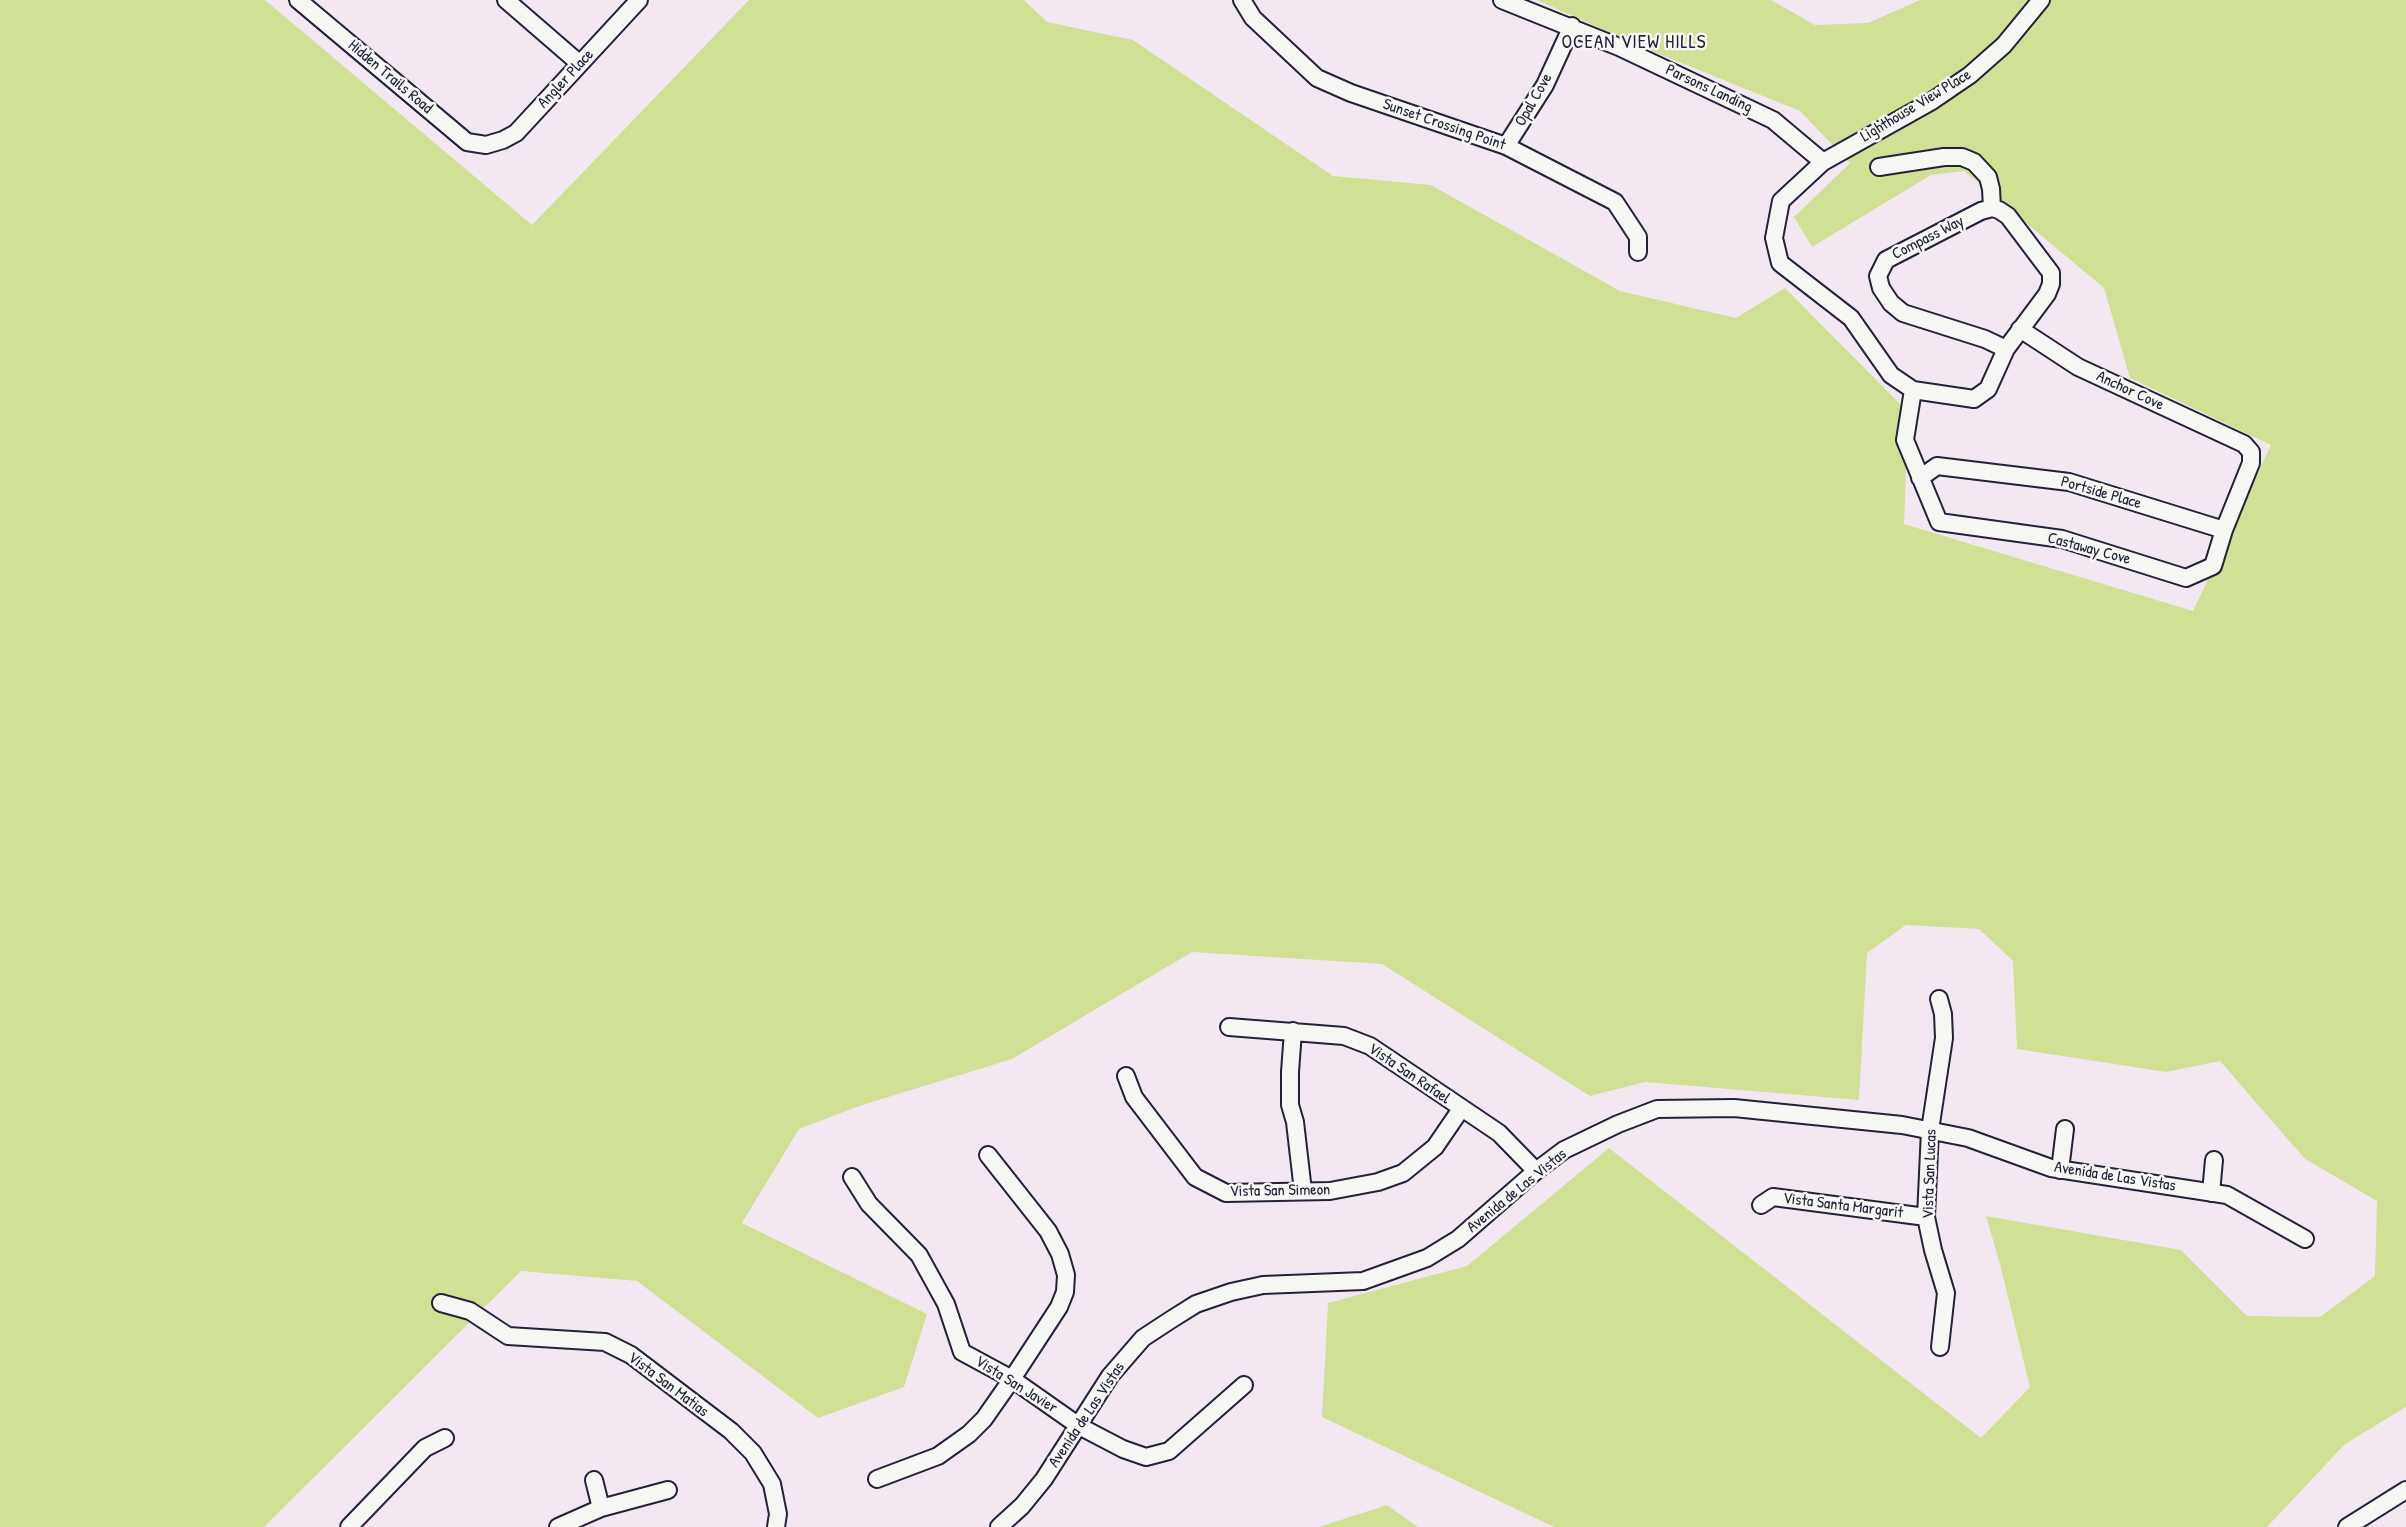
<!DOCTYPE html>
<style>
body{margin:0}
canvas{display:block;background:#f3e8f2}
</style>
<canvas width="2406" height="1527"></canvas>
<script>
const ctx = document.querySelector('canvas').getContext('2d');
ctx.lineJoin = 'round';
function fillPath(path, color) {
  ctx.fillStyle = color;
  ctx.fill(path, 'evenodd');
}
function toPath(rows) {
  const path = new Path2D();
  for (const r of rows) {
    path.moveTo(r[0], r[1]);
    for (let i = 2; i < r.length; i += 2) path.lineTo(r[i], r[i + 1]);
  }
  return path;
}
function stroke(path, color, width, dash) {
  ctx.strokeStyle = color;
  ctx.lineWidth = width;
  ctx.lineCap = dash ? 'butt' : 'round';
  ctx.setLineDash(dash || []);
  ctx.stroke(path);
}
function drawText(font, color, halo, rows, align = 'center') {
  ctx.font = font + ' "Patrick Hand",sans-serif';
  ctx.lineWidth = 5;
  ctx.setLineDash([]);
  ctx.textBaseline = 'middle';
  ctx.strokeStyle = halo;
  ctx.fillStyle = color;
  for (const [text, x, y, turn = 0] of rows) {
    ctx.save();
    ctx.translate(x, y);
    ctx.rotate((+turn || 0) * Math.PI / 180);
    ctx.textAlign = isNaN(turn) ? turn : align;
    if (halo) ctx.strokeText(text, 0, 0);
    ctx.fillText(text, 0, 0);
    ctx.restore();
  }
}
fillPath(toPath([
 [0,0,265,0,532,225,749,0,1024,0,1047,22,1133,40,1333,176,1431,185,1620,291,1736,318,1785,288,1908,412,1904,524,2193,611,2271,445,2130,378,2104,288,1964,171,1931,175,1812,247,1794,217,1850,163,1800,111,1642,47,1537,0,1771,0,1815,25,1868,23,1920,0,2406,0,2406,1407,2345,1444,2267,1527,1554,1527,1322,1417,1328,1303,1467,1266,1609,1148,1981,1438,2030,1387,2000,1264,1986,1216,2181,1250,2247,1316,2320,1317,2375,1276,2377,1201,2305,1159,2220,1061,2166,1072,2017,1049,2013,961,1979,929,1906,925,1867,953,1859,1100,1645,1082,1590,1096,1382,964,1192,952,1012,1059,859,1106,799,1129,742,1223,927,1314,904,1387,818,1418,637,1281,521,1271,264,1527,0,1527],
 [1387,1505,1418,1527,1319,1527]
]), '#d0e195');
const minor = toPath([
 [298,0,467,142,486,145,503,140,516,133,639,0],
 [506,0,580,64],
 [1242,0,1253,18,1317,78,1351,93,1506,146,1615,202,1638,237,1638,252],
 [1502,0,1619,47,1773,120,1823,162],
 [1506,146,1545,85,1572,26],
 [1879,167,1944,157,1962,157,1974,162,1988,177,1991,189,1992,208],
 [2006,349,1985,339,1903,313,1891,303,1881,288,1878,276,1886,260,1981,211,1992,208,1999,210,2008,216,2051,273,2051,284,2047,294,2006,349,1988,389,1974,399,1913,390,1891,375,1851,318,1780,263,1774,238,1781,201,1823,162,1932,101,1970,75,2004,45,2041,0],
 [1913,390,1905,440,1939,522,2062,539,2186,578,2213,566,2224,530,2251,463,2251,452,2244,444,2078,367,2020,329],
 [1920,478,1937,466,2069,482,2224,530],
 [1939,999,1943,1014,1944,1038,1930,1130,1926,1217,1933,1250,1946,1293,1940,1347],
 [1229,1027,1344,1036,1370,1046,1499,1133,1536,1171],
 [1293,1031,1290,1072,1290,1105,1295,1122,1303,1191],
 [1126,1076,1134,1097,1195,1177,1226,1193,1330,1191,1378,1182,1403,1173,1435,1147,1461,1109],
 [2060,1170,2065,1129],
 [852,1177,869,1204,919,1255,946,1304,962,1352,1012,1379,1079,1426,1123,1449,1146,1457,1169,1451,1244,1385],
 [2211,1193,2214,1160],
 [1761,1205,1773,1197,1926,1217],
 [441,1303,470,1311,508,1336,605,1342,631,1355,731,1431,753,1453,772,1484,778,1514,776,1527],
 [877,1479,938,1456,969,1434,984,1419,1012,1379,1059,1307,1065,1292,1066,1275,1060,1254,1048,1231,988,1155],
 [594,1480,601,1508],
 [349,1527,425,1448,445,1438],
 [558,1527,601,1508,668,1490],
 [999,1527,1022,1506,1044,1479,1110,1376,1143,1338,1172,1319,1196,1304,1231,1292,1263,1285,1363,1281,1427,1258,1458,1239,1536,1171,1564,1150,1618,1124,1657,1109,1734,1108,1902,1125,1968,1138,2051,1168,2227,1195,2305,1239],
 [2347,1527,2406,1490]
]);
stroke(minor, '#22223b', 20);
stroke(minor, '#f6f6f2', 16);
drawText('16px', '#22223b', '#f6f6f2', [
 ["Hidden Trails Road",390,77,40],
 ["Angler Place",566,79,-47],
 ["Parsons Landing",1709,89,25],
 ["Opal Cove",1534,100,-60],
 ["Lighthouse View Place",1916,106,-31],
 ["Sunset Crossing Point",1444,125,19],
 ["Compass Way",1928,238,-27],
 ["Anchor Cove",2130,391,25],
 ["Portside Place",2101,493,16],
 ["Castaway Cove",2089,549,15],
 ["Vista San Rafael",1409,1074,34],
 ["Vista San Lucas",1930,1174,-88],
 ["Avenida de Las Vistas",2115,1177,9],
 ["Vista San Simeon",1280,1191,-1],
 ["Avenida de Las Vistas",1517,1191,-39],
 ["Vista Santa Margarit",1843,1206,7],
 ["Vista San Matias",668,1385,37],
 ["Vista San Javier",1016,1385,32],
 ["Avenida de Las Vistas",1087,1415,-56]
]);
ctx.letterSpacing = '1px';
drawText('19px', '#22223b', '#f6f6f2', [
 ["OCEAN VIEW HILLS",1634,43]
]);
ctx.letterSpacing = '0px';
</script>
